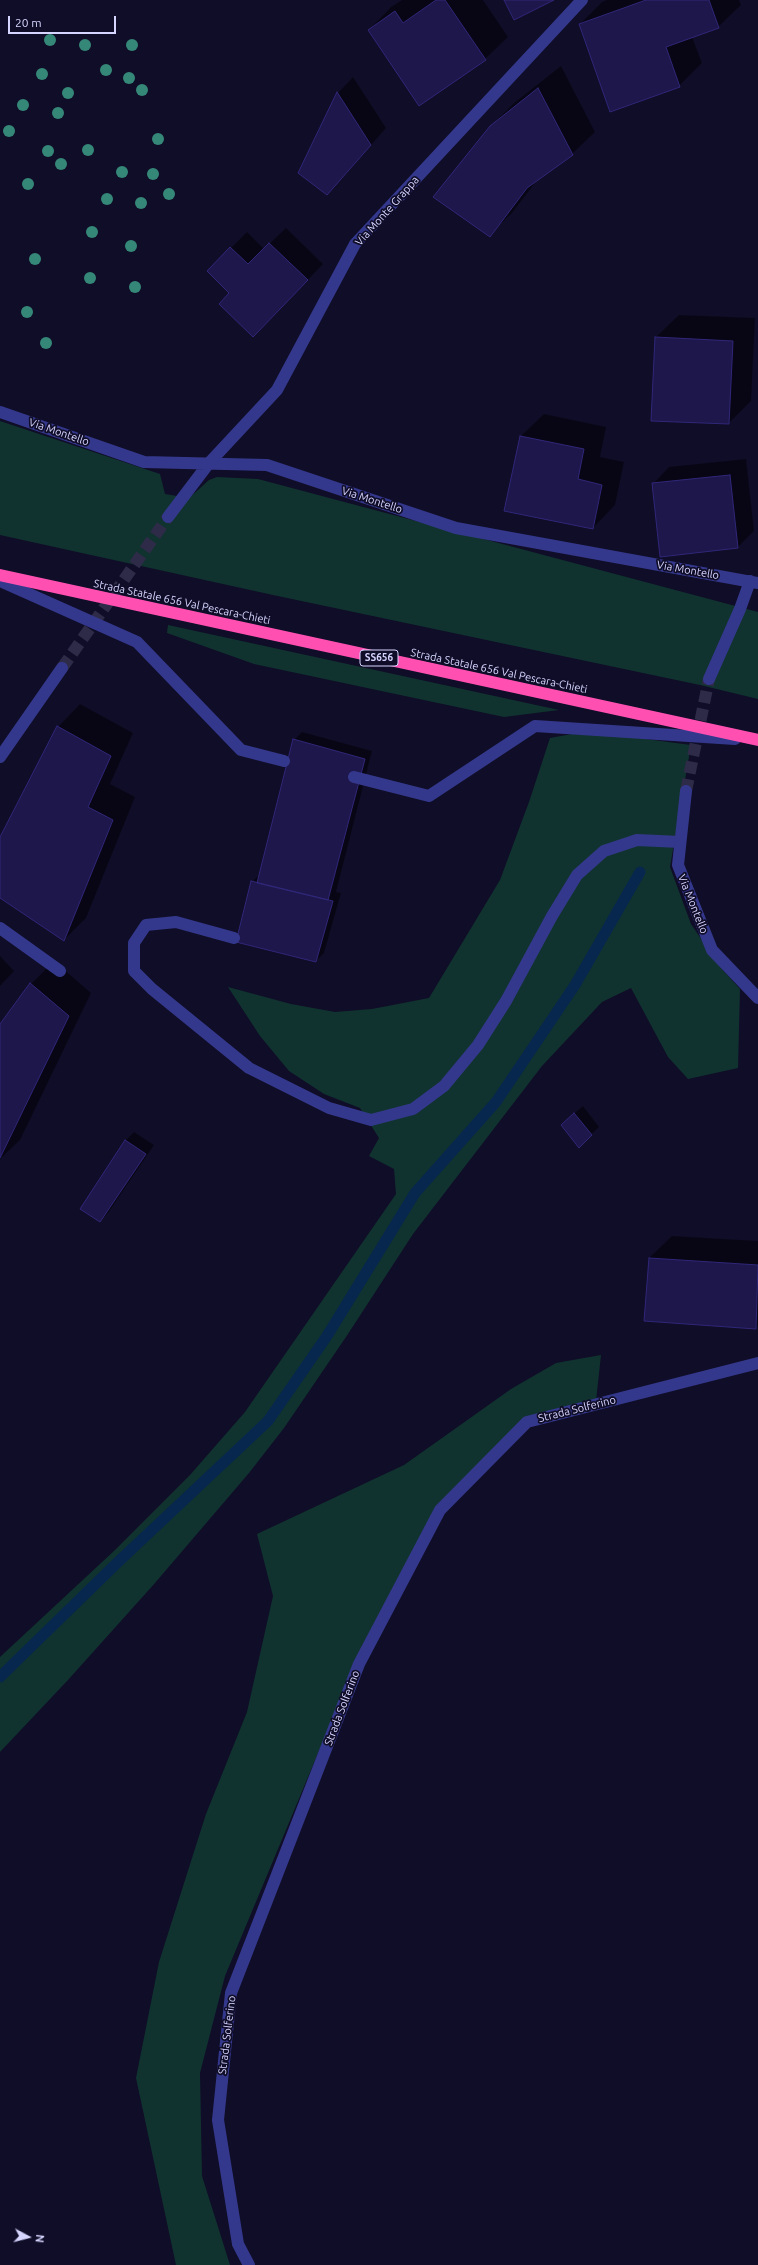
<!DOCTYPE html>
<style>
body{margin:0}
#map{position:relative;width:758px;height:2265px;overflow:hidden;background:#100d28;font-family:Ubuntu,sans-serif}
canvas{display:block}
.north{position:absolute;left:8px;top:2217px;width:40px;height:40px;-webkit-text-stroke:3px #100d28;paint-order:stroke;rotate:97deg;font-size:11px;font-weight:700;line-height:16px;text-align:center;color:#d6d5ff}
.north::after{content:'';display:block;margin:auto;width:14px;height:18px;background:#d6d5ff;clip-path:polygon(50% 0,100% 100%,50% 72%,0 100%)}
.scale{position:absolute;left:8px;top:16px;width:108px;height:18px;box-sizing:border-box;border:2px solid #d6d5ff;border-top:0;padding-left:5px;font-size:12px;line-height:14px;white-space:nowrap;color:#d6d5ff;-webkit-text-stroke:3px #100d28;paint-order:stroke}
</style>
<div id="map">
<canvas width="758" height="2265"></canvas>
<div class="north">N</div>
<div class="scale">20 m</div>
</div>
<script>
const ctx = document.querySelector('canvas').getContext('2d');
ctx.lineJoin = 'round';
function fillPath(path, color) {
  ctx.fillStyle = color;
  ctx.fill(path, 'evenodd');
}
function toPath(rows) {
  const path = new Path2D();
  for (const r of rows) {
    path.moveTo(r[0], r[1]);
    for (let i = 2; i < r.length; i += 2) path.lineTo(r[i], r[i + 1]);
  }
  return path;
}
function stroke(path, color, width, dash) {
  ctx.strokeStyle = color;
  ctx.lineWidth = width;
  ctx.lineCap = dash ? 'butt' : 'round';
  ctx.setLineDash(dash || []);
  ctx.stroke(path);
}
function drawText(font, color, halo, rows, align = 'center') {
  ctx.font = font + ' Ubuntu,sans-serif';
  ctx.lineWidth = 3.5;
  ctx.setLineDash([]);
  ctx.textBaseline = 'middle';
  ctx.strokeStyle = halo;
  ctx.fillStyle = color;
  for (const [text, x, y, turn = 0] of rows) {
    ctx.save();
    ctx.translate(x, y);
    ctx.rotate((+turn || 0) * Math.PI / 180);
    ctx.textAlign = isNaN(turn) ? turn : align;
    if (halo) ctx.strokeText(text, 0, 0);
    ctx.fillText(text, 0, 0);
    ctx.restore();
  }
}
fillPath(toPath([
 [0,421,160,474,165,494,189,498,209,480,217,477,258,479,758,612,758,699,700,685,273,595,0,535],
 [168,625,559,710,504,717,254,664,167,633],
 [572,734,623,736,691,745,670,867,691,924,721,968,740,989,738,1068,688,1079,668,1057,631,988,602,1002,542,1066,413,1234,348,1334,284,1428,249,1473,155,1583,68,1680,0,1752,0,1657,115,1550,190,1475,245,1412,396,1194,394,1169,369,1156,379,1138,360,1108,324,1094,289,1071,260,1036,228,987,291,1004,335,1012,372,1009,429,998,500,880,529,802,550,738],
 [601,1355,596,1401,524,1422,436,1508,356,1662,225,1976,200,2073,202,2176,230,2265,176,2265,136,2078,159,1962,206,1814,247,1712,273,1596,257,1534,404,1465,511,1389,556,1363]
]), '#10332f');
fillPath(toPath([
 [402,0,483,0,508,37,485,59,369,30,391,7],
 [607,0,739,0,741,5,718,27,692,37,702,63,679,86,580,24,602,2],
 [561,66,595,132,572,154,538,179,512,213,489,235,491,126,514,103],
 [353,77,386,128,343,177,299,173,338,93],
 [286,228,323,264,269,320,230,293,231,248,247,232,264,249],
 [679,315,755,318,751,401,729,423,656,337],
 [544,414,606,427,600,457,624,462,615,505,593,528,521,436],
 [746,459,754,531,738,547,653,484,669,467],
 [80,704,133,733,110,784,135,797,86,918,64,940,0,897,0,839,58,727],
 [302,732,372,751,336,892,341,893,324,953,316,961,252,882,260,874,294,740],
 [0,956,14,971,0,986],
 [54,961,91,993,20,1140,0,1159,0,1025,31,984],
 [583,1106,599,1127,579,1146,570,1117],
 [134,1132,154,1145,108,1213,100,1221,81,1208,126,1140],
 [672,1236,758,1241,758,1325,756,1328,649,1258]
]), '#0007');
stroke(toPath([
 [0,1677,118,1562,268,1421,327,1336,415,1193,496,1102,575,985,640,872]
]), '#07274e', 11);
const building = toPath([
 [436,0,445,0,486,60,419,106,368,30,395,11,403,23,436,0],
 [504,0,554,0,514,20,504,0],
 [646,0,709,0,719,28,666,47,680,87,610,112,579,24,646,0],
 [538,88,573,155,527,188,490,237,433,197,490,126,538,88],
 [337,92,371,145,327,195,298,173,337,92],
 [269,243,308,280,253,337,219,304,229,293,207,271,230,247,248,264,269,243],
 [655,337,733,341,729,424,651,421,655,337],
 [520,436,584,449,578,479,602,485,593,529,504,511,520,436],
 [730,475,738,548,660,557,652,483,730,475],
 [57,726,111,756,88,807,113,820,64,941,0,898,0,837,57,726],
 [293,739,365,759,328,900,257,883,293,739],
 [251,881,333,901,316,962,236,942,251,881],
 [30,983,69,1016,0,1158,0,1024,30,983],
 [574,1113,592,1135,579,1148,561,1125,574,1113],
 [125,1140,146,1154,100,1222,80,1209,125,1140],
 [649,1258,758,1265,756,1329,644,1321,649,1258]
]);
fillPath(building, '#1d174b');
stroke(building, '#302779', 1);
stroke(toPath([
 [62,668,168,517],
 [686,791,709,679]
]), '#2e2b48', 12, [12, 6]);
stroke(toPath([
 [0,581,137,642,241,750,284,761],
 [354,777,429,796,535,726,735,739],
 [0,928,60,971],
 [234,938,176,922,146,925,134,943,134,971,152,989,249,1068,329,1108,371,1120,413,1109,444,1086,478,1045,506,1001,552,916,577,875,604,851,637,840,680,842]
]), '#34388c', 12);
stroke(toPath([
 [0,412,144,462,267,465,456,528,758,583],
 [168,517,209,463,277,390,355,244,582,0],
 [709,679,740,609,750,581],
 [0,757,62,668],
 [686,791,678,865,712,950,758,998],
 [249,2265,238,2244,218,2120,231,1993,359,1664,440,1510,527,1422,758,1363]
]), '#34388c', 12);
stroke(toPath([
 [0,575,758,740]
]), '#ff50b2', 12);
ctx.fillStyle = '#358778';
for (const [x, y] of [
 [50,40],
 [85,45],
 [132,45],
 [106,70],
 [42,74],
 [129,78],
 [142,90],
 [68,93],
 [23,105],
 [58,113],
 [9,131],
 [158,139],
 [88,150],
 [48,151],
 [61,164],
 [122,172],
 [153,174],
 [28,184],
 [169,194],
 [107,199],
 [141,203],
 [92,232],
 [131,246],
 [35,259],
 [90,278],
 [135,287],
 [27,312],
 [46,343]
]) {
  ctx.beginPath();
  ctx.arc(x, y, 6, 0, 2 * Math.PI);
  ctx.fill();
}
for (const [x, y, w] of [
 [379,658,38]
]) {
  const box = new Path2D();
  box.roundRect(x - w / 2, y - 8, w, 16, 3);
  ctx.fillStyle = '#100d28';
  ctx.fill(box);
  stroke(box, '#d6d5ff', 1);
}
drawText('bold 10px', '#d6d5ff', null, [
 ["SS656",379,658]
]);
drawText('11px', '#d6d5ff', '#100d28', [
 ["Via Monte Grappa",387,211,-48],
 ["Via Montello",59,432,19],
 ["Via Montello",372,500,18],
 ["Via Montello",688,570,10],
 ["Strada Statale 656 Val Pescara-Chieti",182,602,12],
 ["Strada Statale 656 Val Pescara-Chieti",499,671,12],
 ["Via Montello",693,904,68],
 ["Strada Solferino",577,1409,-14],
 ["Strada Solferino",342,1708,-69],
 ["Strada Solferino",227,2035,-83]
]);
</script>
